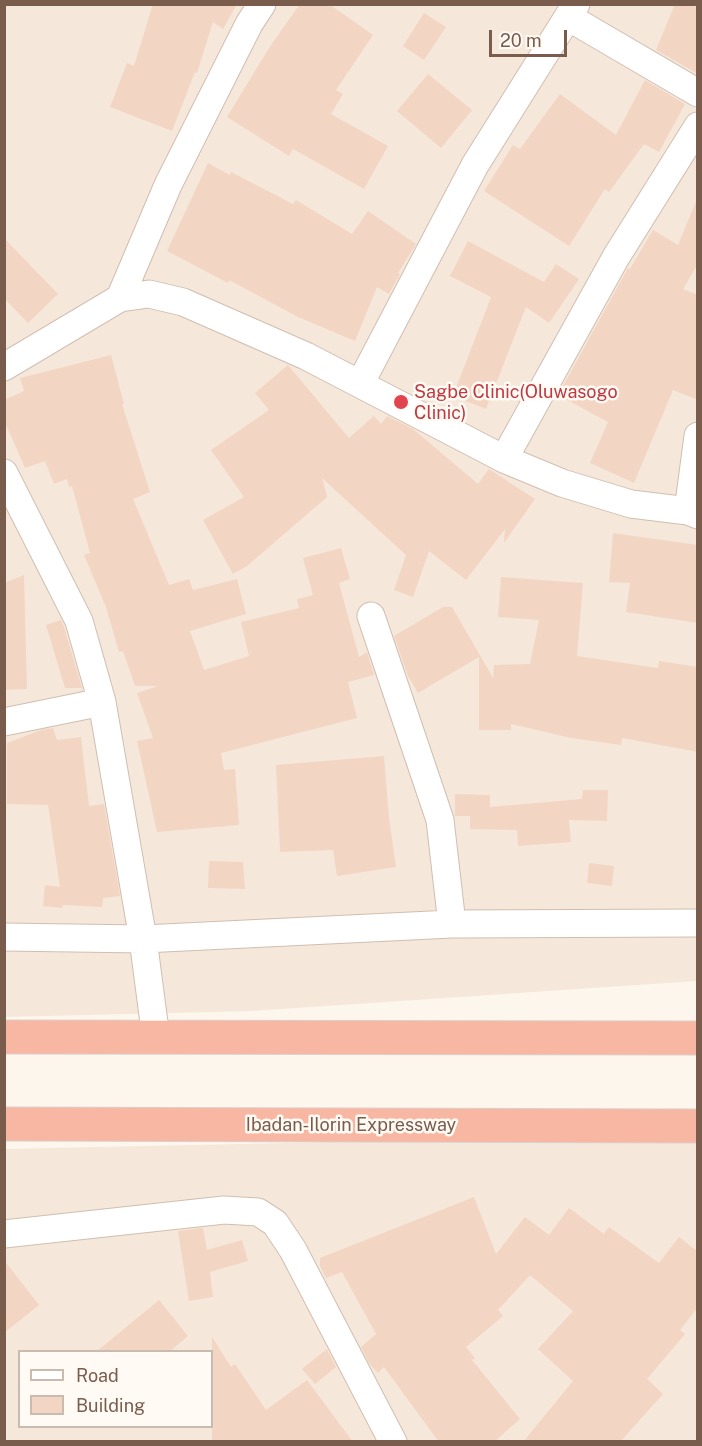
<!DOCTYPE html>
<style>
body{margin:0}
#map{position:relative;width:702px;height:1446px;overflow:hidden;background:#fdf6ec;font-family:"Public Sans",sans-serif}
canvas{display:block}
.frame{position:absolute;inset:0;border:6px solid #7a5c4d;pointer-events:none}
.legend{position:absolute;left:18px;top:1350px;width:195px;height:78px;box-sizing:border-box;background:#fffaf3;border:2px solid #cabbb1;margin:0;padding:8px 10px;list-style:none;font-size:18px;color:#7a5c4d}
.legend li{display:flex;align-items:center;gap:12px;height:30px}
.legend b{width:30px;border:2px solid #cabbb1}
.scale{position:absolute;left:489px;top:30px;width:78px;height:27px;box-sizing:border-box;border:3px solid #7a5c4d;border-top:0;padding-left:8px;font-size:18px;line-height:21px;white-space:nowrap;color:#7a5c4d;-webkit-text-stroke:4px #fffaf3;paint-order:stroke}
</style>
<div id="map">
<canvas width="702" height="1446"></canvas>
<div class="frame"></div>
<ul class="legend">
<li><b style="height:8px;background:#fff"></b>Road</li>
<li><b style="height:16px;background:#f3d5c3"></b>Building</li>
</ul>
<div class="scale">20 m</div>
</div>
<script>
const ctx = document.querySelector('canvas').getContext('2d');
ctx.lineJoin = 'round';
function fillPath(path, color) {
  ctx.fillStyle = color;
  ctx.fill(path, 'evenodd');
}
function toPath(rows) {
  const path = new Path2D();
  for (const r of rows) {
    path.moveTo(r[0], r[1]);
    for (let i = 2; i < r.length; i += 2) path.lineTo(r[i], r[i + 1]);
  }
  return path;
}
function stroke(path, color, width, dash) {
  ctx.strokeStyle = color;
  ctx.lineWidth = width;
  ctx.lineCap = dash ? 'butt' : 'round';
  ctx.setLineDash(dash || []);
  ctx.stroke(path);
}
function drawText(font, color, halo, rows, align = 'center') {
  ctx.font = font + ' "Public Sans",sans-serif';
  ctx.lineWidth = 5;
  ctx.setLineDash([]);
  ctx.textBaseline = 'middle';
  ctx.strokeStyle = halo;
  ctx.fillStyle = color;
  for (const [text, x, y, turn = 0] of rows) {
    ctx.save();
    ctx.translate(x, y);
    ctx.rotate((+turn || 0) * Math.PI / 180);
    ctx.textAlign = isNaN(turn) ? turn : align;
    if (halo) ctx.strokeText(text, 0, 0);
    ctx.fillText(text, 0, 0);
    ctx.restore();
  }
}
fillPath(toPath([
 [4,5,697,5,697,981,252,1011,5,1017],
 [697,1139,697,1441,5,1441,4,1149,431,1140],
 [20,1352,212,1352,212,1426,20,1426]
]), '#f5e8da');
fillPath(toPath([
 [153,4,237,4,223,29,213,22,197,73,195,72,172,131,110,107,127,63,134,66],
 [300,4,329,4,373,35,336,90,343,94,331,114,388,146,364,189,293,149,289,156,227,117,269,48],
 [675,4,690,4,698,8,698,74,656,50],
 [424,13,446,27,424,60,403,46],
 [428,74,472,110,441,148,397,111],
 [645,80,685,104,659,152,644,144,609,192,605,189,569,246,484,191,513,145,520,149,560,94,616,135],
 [208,163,230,175,231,172,293,204,296,200,352,234,368,211,416,244,398,273,400,274,389,294,377,287,355,341,298,317,229,280,228,283,167,251],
 [697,199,698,264,683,289,698,295,698,400,673,390,634,483,590,463,608,422,558,395,628,268,630,269,653,230,678,245],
 [4,238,58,294,28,323,4,298],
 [468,241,544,282,556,264,579,279,549,323,526,307,486,409,453,396,491,297,450,276],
 [111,355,124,404,122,404,150,492,133,499,169,585,189,579,193,590,237,579,246,614,190,631,204,670,249,656,241,622,299,608,297,599,313,595,303,558,341,548,350,579,339,583,359,657,367,652,374,675,348,682,357,718,221,753,224,770,235,769,239,825,157,832,137,741,153,738,137,693,158,686,135,686,123,651,119,652,106,607,84,555,90,553,72,486,69,487,67,479,54,484,45,461,25,468,4,420,4,400,24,391,20,378],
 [288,365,349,438,374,416,381,424,387,416,413,429,478,484,489,469,535,499,504,543,505,529,466,580,429,551,413,597,394,590,406,555,322,478,327,497,247,566,233,574,203,520,244,497,211,450,269,410,255,393],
 [613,533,698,545,698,623,626,612,630,583,609,582],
 [24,575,27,689,4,690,4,583],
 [501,577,583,583,577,656,658,668,659,661,698,667,698,752,622,738,621,745,571,738,511,724,511,730,479,730,479,657,418,693,408,676,394,636,443,607,452,607,493,678,494,665,530,664,539,620,498,617],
 [61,620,64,627,82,688,65,688,46,625],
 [53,728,57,740,81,737,89,806,104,804,120,896,103,898,102,907,63,905,62,908,43,906,45,885,60,887,48,805,7,804,7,743,41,730],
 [384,756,389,818,396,867,337,876,333,850,280,852,276,765],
 [583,790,608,790,607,821,569,820,571,842,518,846,517,830,470,829,470,816,455,816,455,794,490,795,490,807,582,799],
 [209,861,243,862,245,889,208,888],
 [589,863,614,866,612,886,587,883],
 [474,1197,496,1254,525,1217,549,1235,569,1208,604,1234,609,1227,659,1263,679,1237,698,1252,698,1307,680,1330,685,1334,647,1379,663,1394,620,1442,523,1442,573,1381,538,1349,573,1311,530,1275,498,1310,503,1316,466,1347,475,1358,472,1360,520,1419,494,1442,439,1442,384,1367,378,1373,369,1363,361,1347,376,1334,342,1272,326,1278,320,1266,320,1258],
 [203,1228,207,1250,242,1240,248,1261,210,1272,213,1297,189,1301,178,1231],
 [4,1260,39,1305,4,1333],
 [159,1300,188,1336,169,1352,96,1352],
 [212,1337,231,1367,235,1364,266,1410,307,1380,353,1442,212,1442],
 [327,1349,336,1367,315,1384,302,1369]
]), '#f3d5c3');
const minor = toPath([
 [568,17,698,93],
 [120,298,168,185,249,24,262,4],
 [4,367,120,298,149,294,183,302,306,356,504,459,562,483,631,504,688,511,698,515],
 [360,384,475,165,576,4],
 [504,459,616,257,698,126],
 [4,473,79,621,102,702,143,939,156,1038],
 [688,511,698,436],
 [371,616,440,820,452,924],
 [4,722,102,702],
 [4,937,143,939,452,924,698,923],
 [4,1234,224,1210,258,1212,275,1223,293,1250,393,1442]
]);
const highway = toPath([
 [4,1037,698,1038],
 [4,1124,698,1126]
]);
stroke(minor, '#d1beb0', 29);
stroke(highway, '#dad1cd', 35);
stroke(minor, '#fff', 27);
stroke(highway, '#f7b7a3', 33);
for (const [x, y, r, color] of [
 [401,402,8,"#e0444e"]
]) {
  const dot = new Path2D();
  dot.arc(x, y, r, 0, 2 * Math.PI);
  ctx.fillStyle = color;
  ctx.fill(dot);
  stroke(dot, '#fffaf3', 2);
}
drawText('18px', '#be3a42', '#fffaf3', [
 ["Sagbe Clinic(Oluwasogo",414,392],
 ["Clinic)",414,413]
], 'left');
drawText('18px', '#7a5c4d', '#fffaf3', [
 ["Ibadan-Ilorin Expressway",351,1125]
]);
</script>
